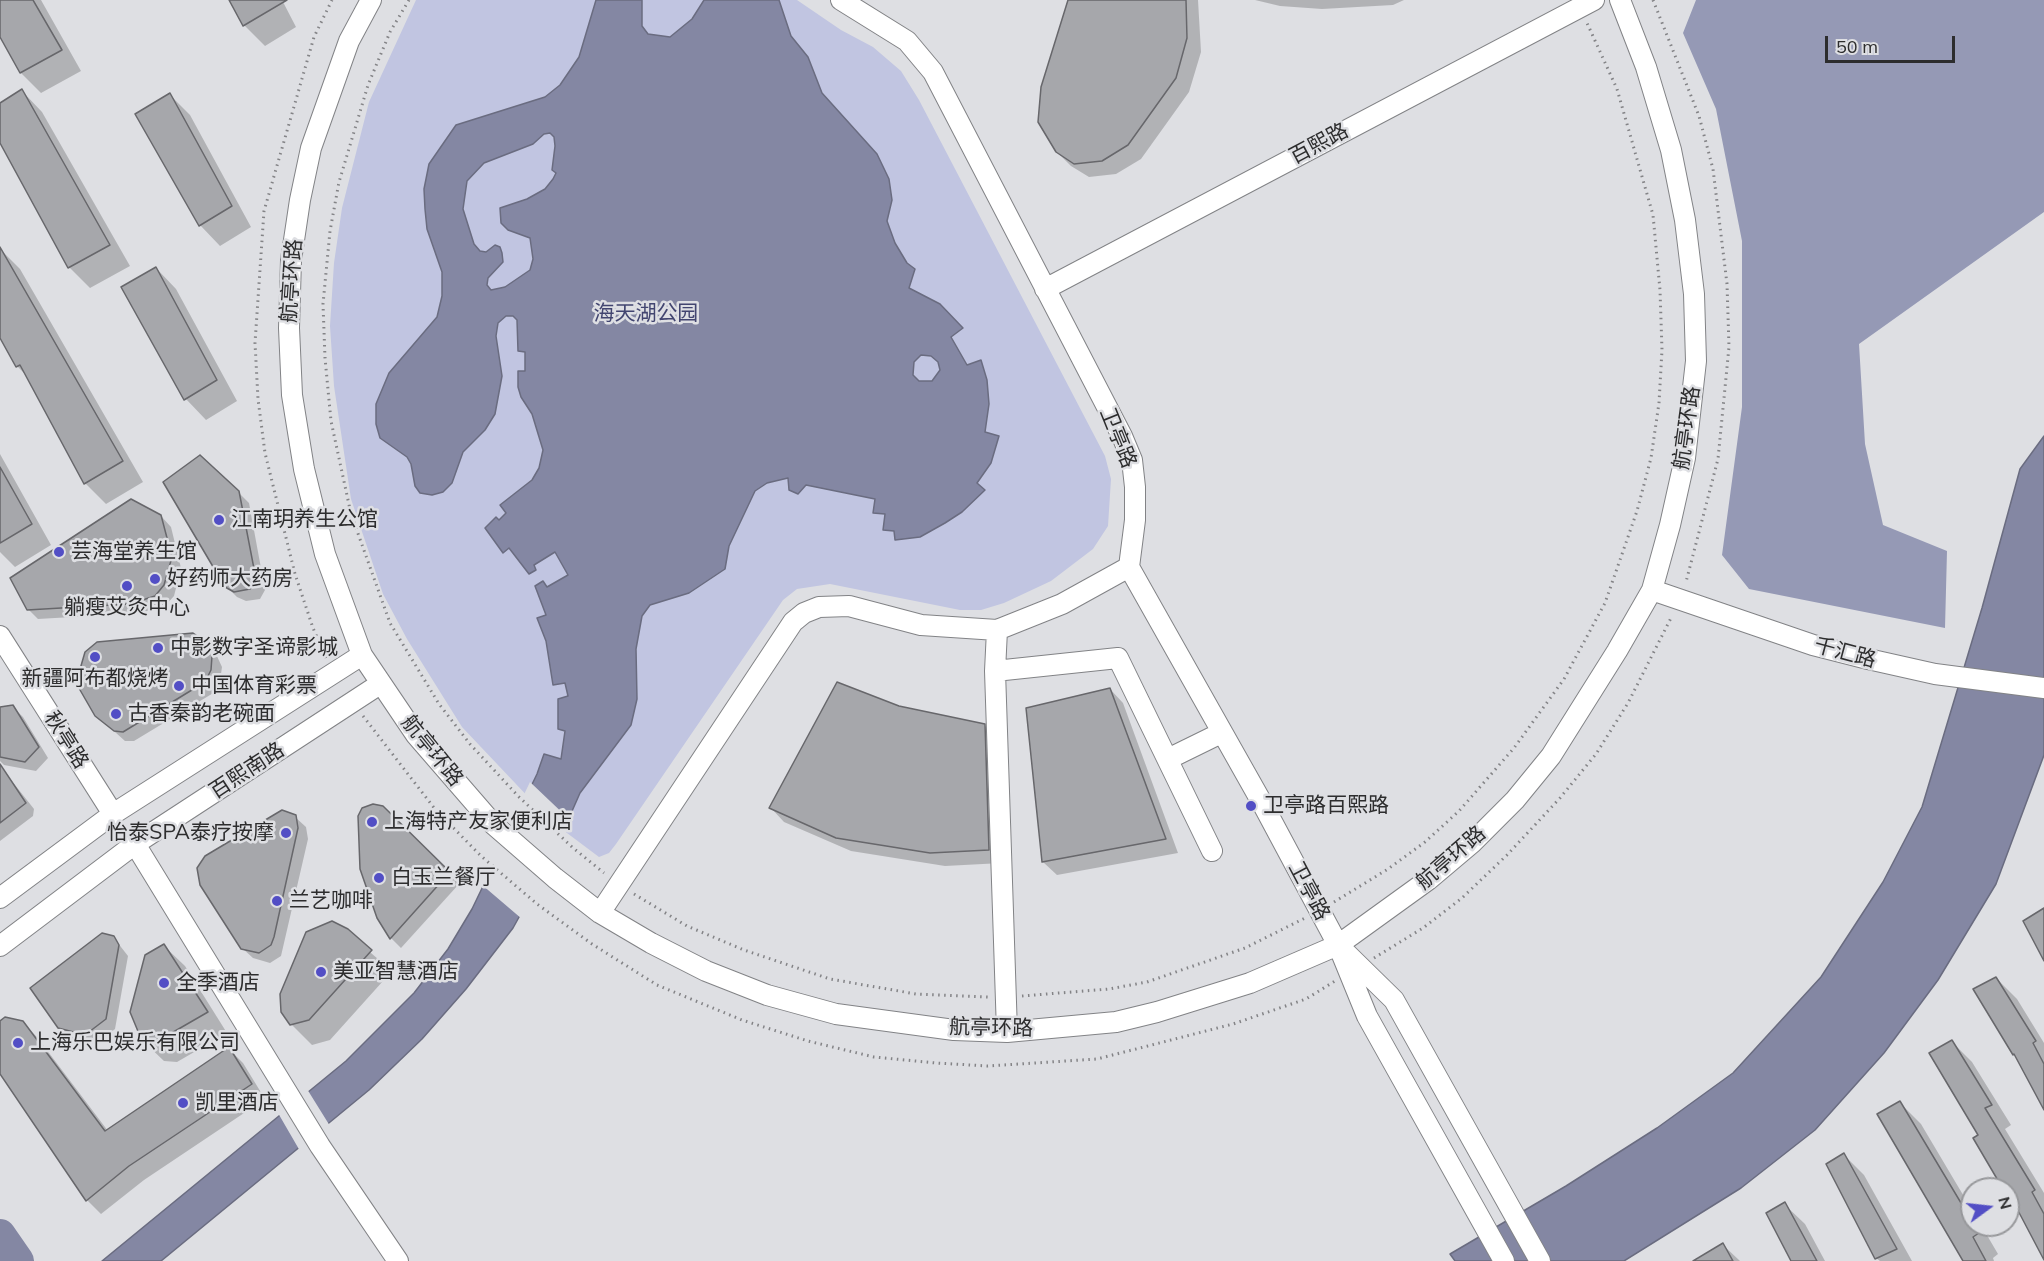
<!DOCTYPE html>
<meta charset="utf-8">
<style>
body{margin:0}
#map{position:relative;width:2044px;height:1261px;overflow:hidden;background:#dedfe3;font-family:Mulish,sans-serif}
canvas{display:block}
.north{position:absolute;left:1960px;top:1177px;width:60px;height:60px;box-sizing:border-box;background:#dedfe3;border:2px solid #97989b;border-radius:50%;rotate:75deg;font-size:16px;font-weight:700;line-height:24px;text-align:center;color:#2d2d2e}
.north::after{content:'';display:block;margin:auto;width:21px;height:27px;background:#524ec5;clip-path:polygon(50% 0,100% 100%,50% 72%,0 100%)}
.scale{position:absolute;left:1825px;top:36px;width:130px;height:27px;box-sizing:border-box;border:3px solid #2d2d2e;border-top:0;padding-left:8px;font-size:18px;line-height:21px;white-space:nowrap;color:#2d2d2e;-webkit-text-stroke:4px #dedfe3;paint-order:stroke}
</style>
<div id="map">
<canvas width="2044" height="1261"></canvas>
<div class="north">N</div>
<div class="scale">50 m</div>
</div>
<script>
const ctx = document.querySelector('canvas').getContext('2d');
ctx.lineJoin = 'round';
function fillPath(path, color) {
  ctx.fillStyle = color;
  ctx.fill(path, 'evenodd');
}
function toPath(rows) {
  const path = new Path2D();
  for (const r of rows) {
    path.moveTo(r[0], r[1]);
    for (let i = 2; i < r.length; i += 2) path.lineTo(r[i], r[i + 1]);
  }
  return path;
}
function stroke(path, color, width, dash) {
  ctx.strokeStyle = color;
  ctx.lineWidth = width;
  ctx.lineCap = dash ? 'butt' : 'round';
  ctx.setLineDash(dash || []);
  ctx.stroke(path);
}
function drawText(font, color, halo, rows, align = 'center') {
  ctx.font = font + ' Mulish,"Noto Sans SC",sans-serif';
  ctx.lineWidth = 5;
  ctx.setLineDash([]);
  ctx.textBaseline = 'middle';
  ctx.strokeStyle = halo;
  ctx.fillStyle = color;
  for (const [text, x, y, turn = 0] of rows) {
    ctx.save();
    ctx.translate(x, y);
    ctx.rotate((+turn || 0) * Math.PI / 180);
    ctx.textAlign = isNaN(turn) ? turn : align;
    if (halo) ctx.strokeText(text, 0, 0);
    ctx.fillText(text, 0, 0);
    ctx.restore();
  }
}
fillPath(toPath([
 [416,0,797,0,841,30,873,47,901,71,919,100,1105,456,1111,479,1108,526,1093,549,1051,581,1004,603,981,610,960,610,830,584,797,589,783,600,616,844,609,853,599,857,551,821,462,727,407,639,383,594,351,499,334,386,330,326,334,263,342,208,369,102]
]), '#c1c5e1');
fillPath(toPath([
 [1696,0,2044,0,2044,212,1859,344,1865,444,1883,525,1947,551,1945,628,1749,589,1722,555,1742,407,1742,241,1716,109,1683,33]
]), '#9599b5');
const water = toPath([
 [596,0,642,0,642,26,648,34,670,37,692,19,704,0,779,0,791,36,808,57,822,93,877,154,889,179,892,200,887,221,895,243,907,263,915,269,909,288,940,304,963,328,951,337,967,365,981,360,987,380,989,404,985,432,999,436,991,463,977,483,985,490,962,512,945,523,920,537,895,540,894,531,883,530,885,514,873,513,875,499,806,485,798,494,789,490,788,478,767,483,755,491,729,546,725,569,689,593,650,605,642,616,636,649,637,699,631,725,580,793,550,861,513,928,466,989,422,1039,369,1090,161,1261,102,1261,346,1061,414,993,448,949,472,909,537,774,544,754,561,759,565,731,558,729,558,699,568,696,565,683,553,685,546,641,537,618,546,615,535,586,543,581,547,587,568,575,555,552,534,565,536,570,529,574,509,548,503,553,485,528,496,517,499,520,506,513,500,505,532,480,539,468,543,450,532,414,521,397,518,387,518,371,525,371,525,352,518,351,517,320,513,316,506,316,498,323,496,336,502,376,495,414,485,430,463,452,452,483,443,492,432,495,420,493,415,486,411,464,407,457,380,438,376,424,376,404,389,373,437,317,442,296,442,272,427,229,425,209,424,189,429,164,456,125,545,97,560,85,579,57,596,0],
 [550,133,554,137,555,146,552,170,556,173,553,179,545,189,527,199,500,208,501,223,508,230,530,238,533,259,530,270,505,287,491,290,487,285,488,278,503,262,502,253,500,247,495,245,486,252,480,251,474,244,463,209,467,181,484,163,533,144,544,134,550,133],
 [921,355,931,356,938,362,940,370,932,381,919,381,913,375,914,362,921,355],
 [2044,436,2044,755,1996,884,1938,980,1884,1053,1815,1130,1741,1188,1624,1261,1455,1261,1450,1254,1566,1186,1657,1128,1733,1073,1821,977,1883,882,1922,807,1982,608,2020,469,2044,436]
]);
fillPath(water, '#8487a3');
stroke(water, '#6a6c80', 1.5);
fillPath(toPath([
 [530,782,571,821,553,862,522,919,481,884],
 [307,1089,330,1126,300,1151,278,1113]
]), '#dedfe3');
fillPath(toPath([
 [0,0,41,0,81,71,41,93,21,73,0,35],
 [230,0,282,0,296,27,265,46,245,26],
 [1069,0,1198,0,1201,52,1189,92,1141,159,1116,174,1089,177,1071,166,1057,152],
 [1255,0,1404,0,1393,5,1322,9,1280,6],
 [22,91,42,112,130,266,90,288,69,267,0,140,0,104],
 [170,95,190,115,251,227,220,246,200,225],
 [0,249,20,269,143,482,106,504,86,484,30,379,17,366,0,335],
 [156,268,176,289,237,401,206,420,186,399,123,288],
 [0,454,51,545,15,567,0,552],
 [238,492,249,503,265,590,260,599,246,601,237,597,226,586],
 [161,516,171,527,181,568,174,596,165,606,141,613,38,619,28,609],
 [205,643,216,654,222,667,220,681,215,692,134,741,125,741,96,715],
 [1110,689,1123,703,1178,853,1057,875,1043,862],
 [13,707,23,717,48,758,36,771,4,765,0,761,0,708],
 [899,707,984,725,998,739,1002,863,945,866,851,851,784,822,771,808],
 [0,766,34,809,33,816,0,841],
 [383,807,459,884,401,948,391,938],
 [295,817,306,827,308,839,281,956,270,963,253,958,242,948],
 [336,923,392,971,330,1040,312,1045,291,1024],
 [114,938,128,956,115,1029,96,1044,70,1038,59,1027],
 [164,946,185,966,227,1033,177,1062,164,1061,143,1041],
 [1996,978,2017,999,2044,1043,2044,1107,2014,1054],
 [22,1022,37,1037,108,1131,229,1049,243,1063,265,1099,144,1180,101,1214,87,1200,0,1071,0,1023],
 [1952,1042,1972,1062,2011,1125,2005,1129,2044,1193,2044,1257,2019,1209,2008,1195,2008,1189,2005,1189,1980,1136],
 [1900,1103,1921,1124,1972,1210,1972,1225,1981,1225,1998,1254,1993,1258,1994,1261,1965,1261],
 [1844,1155,1864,1175,1912,1261,1880,1261,1876,1258],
 [1784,1204,1805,1224,1825,1261,1793,1261],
 [1723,1245,1740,1261,1710,1261]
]), '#0003');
stroke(toPath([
 [0,1235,18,1261]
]), '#8487a3', 32);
const building = toPath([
 [0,0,33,0,62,50,20,73,0,37,0,0],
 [229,0,287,0,243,26,229,0],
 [1068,0,1186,0,1187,38,1176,78,1128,145,1102,161,1074,164,1056,152,1038,122,1041,87,1068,0],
 [22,89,110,245,68,268,0,143,0,103,22,89],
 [170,93,232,206,199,226,135,114,170,93],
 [0,247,123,461,84,484,20,365,16,367,0,338,0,247],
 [156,267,217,380,184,400,121,287,156,267],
 [200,455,239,491,256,579,250,589,234,592,225,587,163,482,200,455],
 [0,467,32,524,0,543,0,467],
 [131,499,161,515,172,557,164,585,155,596,130,604,27,610,10,578,131,499],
 [193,633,206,642,212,656,211,670,205,682,123,732,114,731,95,716,76,683,85,652,97,642,193,633],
 [837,682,899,706,985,724,989,850,930,853,836,838,769,808,837,682],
 [1110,688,1166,839,1042,862,1026,708,1110,688],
 [13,705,39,747,25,762,0,757,0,707,13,705],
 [0,764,26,803,0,823,0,764],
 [373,804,383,806,450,872,390,939,377,918,360,869,358,816,362,808,373,804],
 [282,810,296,815,298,828,274,937,271,945,259,953,241,949,200,885,197,868,205,856,282,810],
 [2044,908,2044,961,2023,921,2044,908],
 [332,921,348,929,372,950,309,1020,290,1025,281,1012,280,994,306,932,332,921],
 [102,933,114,936,119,945,106,1019,85,1035,58,1028,30,988,102,933],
 [164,944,208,1012,156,1042,142,1041,130,1012,145,955,164,944],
 [1996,977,2036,1041,2033,1043,2044,1064,2044,1110,2014,1054,2013,1055,1973,989,1996,977],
 [5,1017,23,1021,105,1131,229,1047,252,1084,129,1166,86,1201,0,1074,0,1021,5,1017],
 [1952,1040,1992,1105,1985,1108,2035,1190,2032,1192,2044,1214,2044,1260,2014,1203,2012,1204,2008,1198,2008,1189,2003,1189,1973,1138,1978,1135,1929,1053,1952,1040],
 [1900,1101,1979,1233,1973,1237,1986,1261,1963,1261,1877,1114,1900,1101],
 [1844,1153,1897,1249,1875,1259,1826,1164,1844,1153],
 [1785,1202,1817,1261,1791,1261,1766,1213,1785,1202],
 [1723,1243,1733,1261,1693,1261,1723,1243]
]);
fillPath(building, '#a6a7ab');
stroke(building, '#67676b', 1.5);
const minor = toPath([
 [371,0,349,41,311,148,300,200,291,260,289,328,292,395,304,469,325,554,362,655,416,735,494,825,555,878,600,913,651,943,706,971,767,995,836,1014,954,1030,1007,1032,1116,1022,1157,1012,1250,983,1338,945,1428,880,1473,842,1515,800,1551,756,1617,651,1652,590,1670,525,1685,458,1696,361,1694,294,1685,220,1671,150,1646,67,1620,0],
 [841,0,907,41,933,72,1122,436,1132,460,1135,487,1135,520,1129,567,1261,801,1338,945,1367,1016,1504,1261],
 [1045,289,1594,0],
 [1652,590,1813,645,1868,659,1935,674,2044,688],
 [997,630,995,671,1007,1032],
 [0,636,113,814],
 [995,671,1118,658,1212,851],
 [1168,759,1221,733],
 [135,844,320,1146,398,1261],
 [0,898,113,814,362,655],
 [600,913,793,622,804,613,819,607,849,606,921,625,997,630,1062,604,1129,567],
 [0,946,135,844,380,684],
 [1344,951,1394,1000,1540,1261]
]);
stroke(minor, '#828386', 22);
stroke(toPath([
 [409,0,390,32,368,85,339,182,330,231,323,304,325,358,331,421,351,514,390,623,439,704,470,744,518,796,572,847,604,873],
 [1653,0,1699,116,1713,169,1727,284,1729,347,1718,459,1686,582],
 [326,658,313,628,295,574,265,453,258,399,255,343,264,211,314,37,332,0],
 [363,716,435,809,481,856,537,904,592,944,657,985,742,1020,808,1041,874,1057,936,1063,988,1066,1097,1059,1233,1024,1306,999,1335,981],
 [634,894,687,926,744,950,830,979,916,994,989,997],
 [1334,902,1388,869,1425,842,1459,811,1514,748,1564,679,1605,603,1637,511,1651,458,1659,403,1662,350,1660,290,1653,215,1617,89,1587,23],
 [1374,958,1423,928,1462,898,1507,855,1560,798,1596,754,1628,703,1672,616],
 [1022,996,1109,989,1147,982,1245,948,1305,918]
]), '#838386', 3, [1.5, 4.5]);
stroke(minor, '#fff', 20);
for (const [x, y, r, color] of [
 [219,520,6,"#524ec5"],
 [59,552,6,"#524ec5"],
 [155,579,6,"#524ec5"],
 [127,586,6,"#524ec5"],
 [158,648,6,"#524ec5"],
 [95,657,6,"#524ec5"],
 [179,686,6,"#524ec5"],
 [116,714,6,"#524ec5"],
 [1251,806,6,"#524ec5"],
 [372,822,6,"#524ec5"],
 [286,833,6,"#524ec5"],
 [379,878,6,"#524ec5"],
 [277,901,6,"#524ec5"],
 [321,972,6,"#524ec5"],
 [164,983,6,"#524ec5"],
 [18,1043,6,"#524ec5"],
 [183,1103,6,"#524ec5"]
]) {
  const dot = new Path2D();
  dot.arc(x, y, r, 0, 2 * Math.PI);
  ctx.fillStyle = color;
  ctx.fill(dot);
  stroke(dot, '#dedfe3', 2);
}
drawText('21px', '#2d2d2e', '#dedfe3', [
 ["百熙路",1319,144,-28],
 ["航亭环路",292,281,-86],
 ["航亭环路",1687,428,-82],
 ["卫亭路",1118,438,68],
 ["千汇路",1845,653,15],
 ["秋亭路",66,740,58],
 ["航亭环路",432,751,51],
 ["百熙南路",247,771,-33],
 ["航亭环路",1451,858,-41],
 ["卫亭路",1309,891,62],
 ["航亭环路",991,1028,1]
]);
drawText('21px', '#424570', '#dedfe3', [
 ["海天湖公园",646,314]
]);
drawText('21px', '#2d2d2e', '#dedfe3', [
 ["江南玥养生公馆",231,520],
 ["芸海堂养生馆",71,552],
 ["好药师大药房",167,579],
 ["躺瘦艾灸中心",127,608,"center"],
 ["中影数字圣谛影城",170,648],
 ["新疆阿布都烧烤",95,679,"center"],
 ["中国体育彩票",191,686],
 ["古香秦韵老碗面",128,714],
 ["卫亭路百熙路",1263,806],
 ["上海特产友家便利店",384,822],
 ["怡泰SPA泰疗按摩",274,833,"right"],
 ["白玉兰餐厅",391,878],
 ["兰艺咖啡",289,901],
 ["美亚智慧酒店",333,972],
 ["全季酒店",176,983],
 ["上海乐巴娱乐有限公司",30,1043],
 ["凯里酒店",195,1103]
], 'left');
</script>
